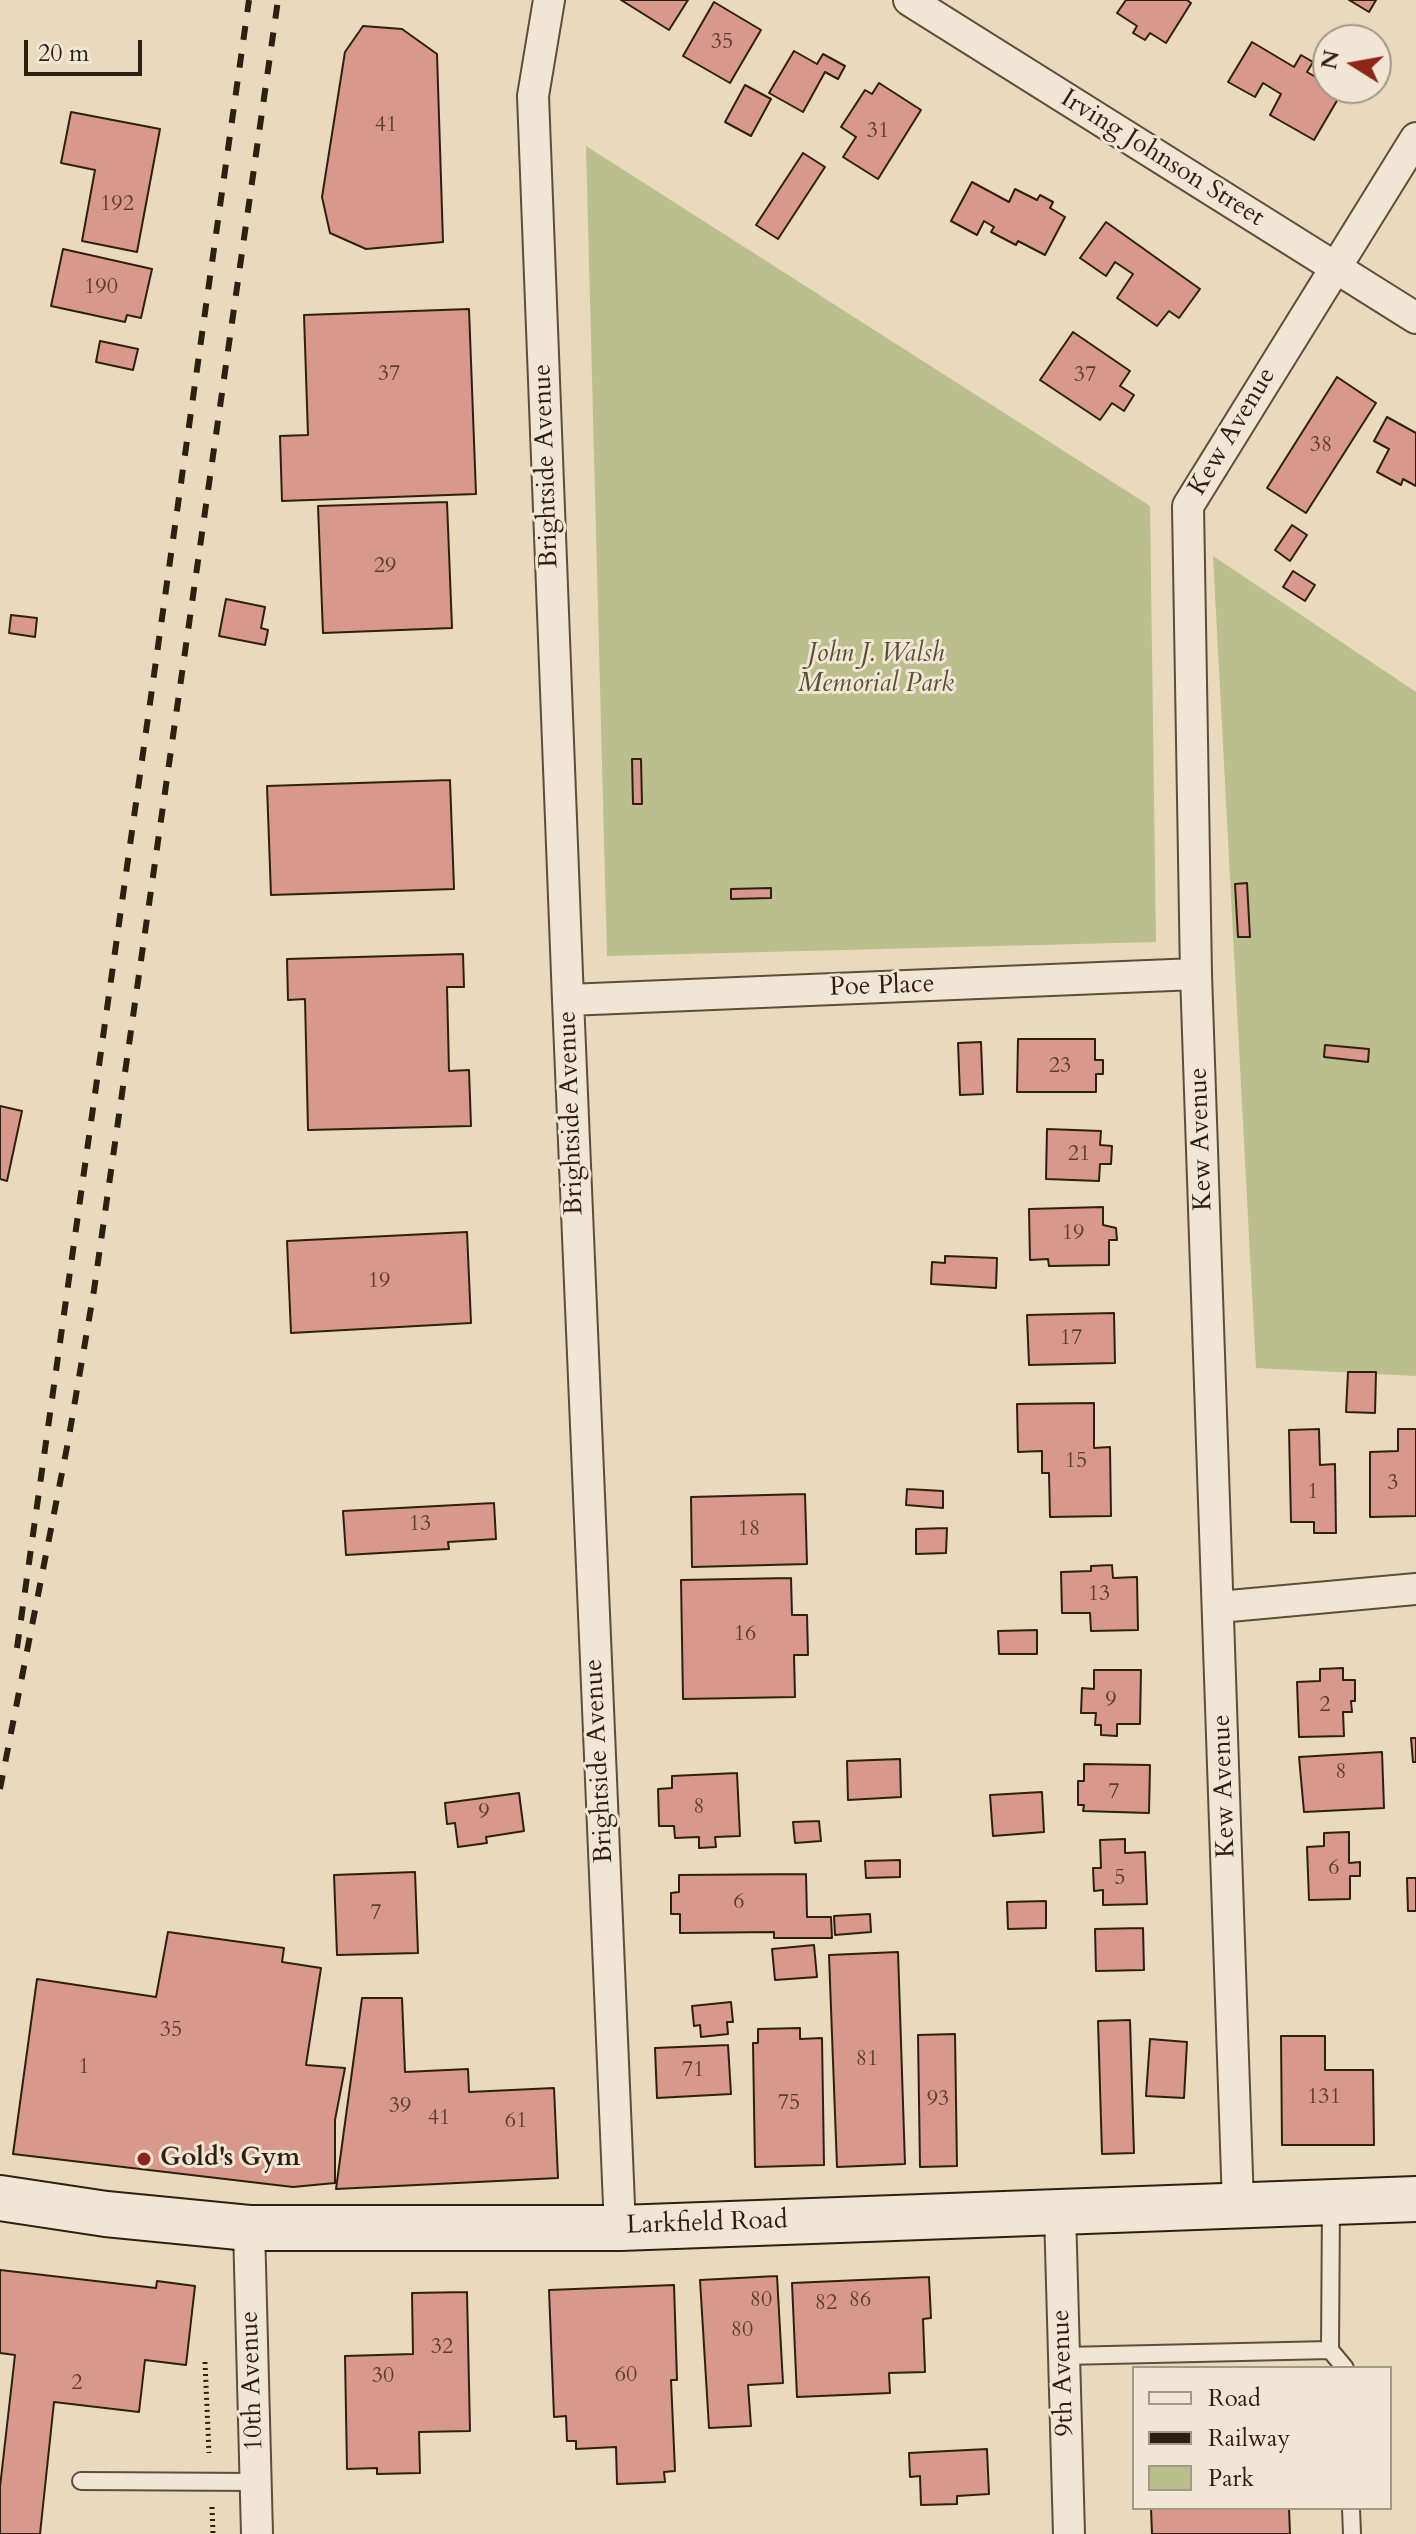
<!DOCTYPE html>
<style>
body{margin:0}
#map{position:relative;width:1416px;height:2534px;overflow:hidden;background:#e9d9bd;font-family:Cardo,serif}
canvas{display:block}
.legend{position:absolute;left:1132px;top:2366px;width:260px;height:144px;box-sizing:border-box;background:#f1e6d4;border:2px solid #a39786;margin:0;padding:10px 14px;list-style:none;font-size:24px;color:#2e2010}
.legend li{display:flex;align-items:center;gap:16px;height:40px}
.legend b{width:40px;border:2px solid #a39786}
.north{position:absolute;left:1312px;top:24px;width:80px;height:80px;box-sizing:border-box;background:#f1e6d4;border:2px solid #a39786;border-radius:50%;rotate:281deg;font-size:22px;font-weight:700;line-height:32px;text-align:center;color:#2e2010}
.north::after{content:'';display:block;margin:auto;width:28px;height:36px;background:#8f2418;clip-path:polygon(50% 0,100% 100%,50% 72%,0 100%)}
.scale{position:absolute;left:24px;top:40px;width:118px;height:36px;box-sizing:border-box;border:4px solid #2e2010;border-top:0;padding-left:10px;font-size:24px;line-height:28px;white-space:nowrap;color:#2e2010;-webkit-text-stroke:6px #f1e6d4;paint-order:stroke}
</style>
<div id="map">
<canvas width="1416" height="2534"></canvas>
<ul class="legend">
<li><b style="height:10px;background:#f1e6d4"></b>Road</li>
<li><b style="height:10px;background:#2e2010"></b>Railway</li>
<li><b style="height:22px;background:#bbbe8d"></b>Park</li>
</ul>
<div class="north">N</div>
<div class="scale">20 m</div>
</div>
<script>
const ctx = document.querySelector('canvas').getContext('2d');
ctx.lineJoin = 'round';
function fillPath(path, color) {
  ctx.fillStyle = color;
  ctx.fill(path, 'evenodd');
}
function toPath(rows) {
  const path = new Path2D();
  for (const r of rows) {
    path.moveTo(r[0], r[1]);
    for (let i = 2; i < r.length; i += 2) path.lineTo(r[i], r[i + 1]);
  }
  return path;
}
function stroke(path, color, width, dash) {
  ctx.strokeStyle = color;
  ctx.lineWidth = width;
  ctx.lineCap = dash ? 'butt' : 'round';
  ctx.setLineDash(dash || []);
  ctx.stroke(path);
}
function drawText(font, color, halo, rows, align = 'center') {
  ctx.font = font + ' Cardo,serif';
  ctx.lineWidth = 6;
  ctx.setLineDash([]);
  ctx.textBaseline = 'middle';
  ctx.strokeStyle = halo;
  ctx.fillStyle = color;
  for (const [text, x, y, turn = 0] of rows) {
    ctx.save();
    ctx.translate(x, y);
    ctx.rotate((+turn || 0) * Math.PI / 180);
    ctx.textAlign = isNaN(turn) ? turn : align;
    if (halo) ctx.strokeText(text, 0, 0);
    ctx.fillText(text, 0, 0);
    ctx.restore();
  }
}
fillPath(toPath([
 [586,146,1150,506,1156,942,607,956],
 [1213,556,1416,692,1416,1376,1256,1368]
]), '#bbbe8d');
const building = toPath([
 [621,0,688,0,669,30,621,0],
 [1126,0,1187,0,1191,3,1166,43,1150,33,1145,40,1133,33,1137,26,1117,13,1126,0],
 [1349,0,1376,0,1369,12,1349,0],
 [714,2,761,30,730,83,683,56,714,2],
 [363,26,402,29,437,54,443,242,366,249,330,233,322,197,345,52,363,26],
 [1252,42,1294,67,1301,55,1313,62,1307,72,1328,84,1328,88,1335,88,1342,92,1314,140,1270,115,1281,94,1263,83,1255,97,1228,82,1252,42],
 [794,51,817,64,823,54,845,66,838,79,825,72,803,112,769,93,794,51],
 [879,83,921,110,878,179,843,157,856,137,841,127,865,90,872,94,879,83],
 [745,85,771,99,751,136,725,122,745,85],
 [71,112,160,129,137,252,82,241,95,170,61,163,71,112],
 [803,153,825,167,778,239,756,225,803,153],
 [972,182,1009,202,1015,189,1037,200,1040,195,1053,202,1050,208,1065,217,1045,255,1018,241,1016,245,991,232,994,227,984,221,977,235,951,221,972,182],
 [1106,222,1200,289,1179,318,1169,311,1157,326,1117,298,1133,274,1115,262,1106,276,1080,258,1106,222],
 [63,249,152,269,141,318,127,315,125,322,51,306,63,249],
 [469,309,476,494,282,501,280,436,308,435,304,315,469,309],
 [1073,332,1130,371,1120,386,1134,395,1124,411,1112,403,1100,420,1040,380,1073,332],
 [100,341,138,349,133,370,96,362,100,341],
 [1337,377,1376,403,1306,513,1267,488,1337,377],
 [1387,417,1416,433,1416,486,1403,479,1401,485,1377,472,1389,449,1374,441,1387,417],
 [447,502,452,628,323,633,318,506,447,502],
 [1292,525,1307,535,1290,561,1275,550,1292,525],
 [1293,571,1315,585,1305,601,1283,587,1293,571],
 [226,599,265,607,261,628,268,630,265,645,219,636,226,599],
 [11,615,37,618,35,637,9,633,11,615],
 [632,759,641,759,642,804,633,804,632,759],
 [450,780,454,889,271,895,267,786,450,780],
 [1247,883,1250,937,1238,937,1235,884,1247,883],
 [771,888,771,898,731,899,731,889,771,888],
 [463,954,464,987,447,987,449,1071,469,1070,471,1126,308,1130,305,999,288,1000,287,959,463,954],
 [1018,1039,1095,1039,1095,1060,1103,1060,1103,1074,1096,1074,1096,1092,1017,1092,1018,1039],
 [981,1042,983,1094,960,1095,958,1043,981,1042],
 [1325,1045,1369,1049,1368,1062,1324,1057,1325,1045],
 [0,1106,22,1111,7,1181,0,1179,0,1106],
 [1047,1129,1101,1131,1100,1145,1112,1146,1111,1164,1100,1164,1099,1181,1046,1179,1047,1129],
 [1103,1207,1103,1225,1116,1228,1117,1240,1109,1240,1109,1265,1049,1266,1048,1259,1030,1260,1029,1209,1103,1207],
 [467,1232,471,1323,291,1333,287,1241,467,1232],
 [945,1256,997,1258,996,1288,931,1284,932,1262,945,1263,945,1256],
 [1114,1313,1115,1363,1029,1365,1027,1315,1114,1313],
 [1348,1372,1376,1372,1375,1413,1346,1412,1348,1372],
 [1094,1403,1094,1448,1110,1447,1111,1516,1050,1517,1049,1473,1042,1473,1042,1451,1018,1452,1017,1404,1094,1403],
 [1319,1429,1320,1465,1335,1464,1336,1533,1314,1533,1314,1522,1291,1522,1289,1430,1319,1429],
 [1398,1429,1416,1429,1416,1516,1370,1517,1370,1452,1398,1451,1398,1429],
 [907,1489,943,1491,943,1508,906,1505,907,1489],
 [805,1494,807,1564,692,1567,691,1497,805,1494],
 [494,1503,496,1539,448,1542,449,1549,346,1555,343,1511,494,1503],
 [947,1528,946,1553,916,1554,916,1529,947,1528],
 [1112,1565,1113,1578,1137,1577,1138,1630,1091,1631,1090,1613,1062,1613,1061,1572,1091,1571,1091,1566,1112,1565],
 [791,1578,792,1615,807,1615,808,1655,794,1655,795,1697,683,1699,681,1580,791,1578],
 [1037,1630,1037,1654,999,1654,998,1631,1037,1630],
 [1343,1668,1343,1680,1355,1680,1355,1701,1351,1701,1352,1712,1343,1712,1344,1736,1299,1737,1297,1682,1320,1681,1320,1669,1343,1668],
 [1094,1670,1141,1670,1140,1724,1117,1724,1117,1736,1101,1735,1101,1725,1095,1725,1096,1713,1081,1713,1082,1688,1094,1689,1094,1670],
 [1411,1738,1416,1738,1416,1762,1413,1762,1411,1738],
 [1382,1752,1384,1808,1304,1812,1299,1757,1382,1752],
 [900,1759,901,1797,848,1800,847,1761,900,1759],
 [1084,1764,1150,1765,1149,1813,1083,1811,1084,1805,1078,1805,1078,1781,1084,1781,1084,1764],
 [737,1773,740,1836,715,1837,716,1847,699,1848,699,1837,675,1838,674,1826,659,1826,658,1789,672,1788,672,1776,737,1773],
 [1042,1792,1044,1832,993,1836,990,1795,1042,1792],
 [519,1793,524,1831,486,1837,487,1843,458,1847,455,1823,447,1824,445,1803,519,1793],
 [819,1821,821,1841,795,1843,793,1822,819,1821],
 [1349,1832,1349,1863,1360,1862,1360,1876,1350,1876,1350,1899,1309,1900,1307,1847,1324,1846,1324,1833,1349,1832],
 [1125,1839,1125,1853,1145,1852,1147,1904,1103,1905,1103,1890,1094,1891,1093,1868,1101,1868,1100,1840,1125,1839],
 [900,1860,900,1877,866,1878,865,1861,900,1860],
 [415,1872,418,1953,337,1955,334,1875,415,1872],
 [806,1874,807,1917,831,1917,832,1938,774,1938,774,1932,680,1933,680,1914,671,1914,671,1893,679,1892,679,1875,806,1874],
 [1407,1878,1416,1878,1416,1911,1408,1911,1407,1878],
 [1046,1901,1046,1928,1008,1929,1007,1902,1046,1901],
 [870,1914,871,1932,835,1935,834,1916,870,1914],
 [1143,1928,1144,1970,1096,1971,1095,1929,1143,1928],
 [168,1932,284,1948,282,1962,321,1968,306,2065,345,2068,335,2120,335,2183,293,2187,13,2154,37,1979,156,1997,168,1932],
 [814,1945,817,1977,775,1980,772,1949,814,1945],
 [898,1952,905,2164,837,2167,829,1955,898,1952],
 [362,1998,402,1998,405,2072,468,2069,469,2092,554,2088,558,2178,336,2189,362,1998],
 [731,2002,733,2022,727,2022,728,2034,701,2037,700,2025,694,2026,692,2006,731,2002],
 [1130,2020,1134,2153,1102,2154,1098,2021,1130,2020],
 [800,2028,800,2039,822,2038,824,2165,755,2167,753,2043,758,2043,758,2029,800,2028],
 [955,2034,957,2166,920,2167,918,2035,955,2034],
 [1281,2036,1325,2036,1325,2070,1373,2070,1374,2145,1282,2145,1281,2036],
 [1150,2039,1187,2042,1184,2098,1146,2096,1150,2039],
 [728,2045,731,2094,657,2098,655,2048,728,2045],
 [0,2270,156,2288,157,2281,195,2286,186,2365,145,2360,139,2412,54,2402,40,2534,0,2534,0,2487,15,2355,0,2353,0,2270],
 [777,2276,783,2383,748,2385,751,2426,709,2428,700,2280,777,2276],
 [929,2277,931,2318,923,2319,925,2372,889,2373,890,2393,797,2397,792,2283,929,2277],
 [674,2285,677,2380,671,2380,675,2471,664,2472,665,2482,617,2484,616,2447,576,2449,576,2441,567,2441,566,2416,554,2417,549,2290,674,2285],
 [467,2292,470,2431,419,2432,420,2473,377,2474,377,2468,347,2469,345,2356,413,2354,412,2293,467,2292],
 [987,2449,989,2494,957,2496,957,2504,921,2505,920,2476,910,2477,909,2453,987,2449],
 [1151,2508,1289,2508,1290,2534,1152,2534,1151,2508]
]);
fillPath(building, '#d8988b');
stroke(building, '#2e2010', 2);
const lane = toPath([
 [1330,2350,1331,2204],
 [1064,2356,1330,2350,1345,2368],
 [81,2481,256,2482],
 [1351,2508,1352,2534]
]);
const street = toPath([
 [549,0,533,96,568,1000,620,2228],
 [909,0,1416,318],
 [568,1000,1196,974],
 [1219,1607,1416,1589],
 [1238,2204,1196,974,1188,506,1416,138],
 [1060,2212,1069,2534],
 [249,2228,257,2534]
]);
const secondary = toPath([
 [0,2198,106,2214,249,2228,620,2228,1416,2199]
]);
stroke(lane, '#5d4e3b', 20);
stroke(street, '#5d4e3b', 34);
stroke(secondary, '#2e2010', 48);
stroke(toPath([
 [205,2362,209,2453],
 [212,2507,213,2534]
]), '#2e2010', 5, [2, 4]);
stroke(lane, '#f1e6d4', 16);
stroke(street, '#f1e6d4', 30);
stroke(secondary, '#f1e6d4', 44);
stroke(toPath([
 [17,1648,249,0],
 [0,1789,68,1442,94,1290,278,0]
]), '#2e2010', 6, [14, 14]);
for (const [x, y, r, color] of [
 [144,2159,8,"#8f2418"]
]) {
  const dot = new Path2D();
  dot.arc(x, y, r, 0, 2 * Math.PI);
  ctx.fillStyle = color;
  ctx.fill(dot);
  stroke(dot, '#f1e6d4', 3);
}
drawText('22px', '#583e2f', null, [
 ["35",722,43],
 ["41",386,126],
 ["31",878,132],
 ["192",117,205],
 ["190",101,288],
 ["37",389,375],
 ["37",1085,376],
 ["38",1321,446],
 ["29",385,567],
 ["23",1060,1067],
 ["21",1079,1155],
 ["19",1073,1234],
 ["19",379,1282],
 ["17",1071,1339],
 ["15",1076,1462],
 ["3",1393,1484],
 ["1",1313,1493],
 ["13",420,1525],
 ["18",749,1530],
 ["13",1099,1595],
 ["16",745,1635],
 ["9",1111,1701],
 ["2",1325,1706],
 ["8",1341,1773],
 ["7",1114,1793],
 ["8",699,1808],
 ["9",484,1813],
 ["6",1334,1869],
 ["5",1120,1879],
 ["6",739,1903],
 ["7",376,1914],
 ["35",171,2031],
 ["81",867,2060],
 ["1",84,2068],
 ["71",693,2071],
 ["131",1324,2098],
 ["93",938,2100],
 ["75",789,2104],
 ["39",400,2107],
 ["41",439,2119],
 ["61",516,2122],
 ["80",761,2301],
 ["86",860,2301],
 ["82",826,2304],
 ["80",742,2331],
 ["32",442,2348],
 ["60",626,2376],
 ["30",383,2377],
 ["2",77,2384]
]);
drawText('26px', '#2e2010', '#f1e6d4', [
 ["Irving Johnson Street",1162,159,32],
 ["Kew Avenue",1233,432,-59],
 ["Brightside Avenue",547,466,-92],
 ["Poe Place",882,987,-2],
 ["Brightside Avenue",572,1113,-92],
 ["Kew Avenue",1202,1139,-92],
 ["Brightside Avenue",600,1761,-93],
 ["Kew Avenue",1225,1786,-92],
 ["Larkfield Road",707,2224,-2],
 ["9th Avenue",1064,2373,-92],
 ["10th Avenue",253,2381,-92]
]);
drawText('italic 26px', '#584f36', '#f1e6d4', [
 ["John J. Walsh",876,655],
 ["Memorial Park",876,685]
]);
drawText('bold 26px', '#2e2010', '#f1e6d4', [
 ["Gold's Gym",160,2159]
], 'left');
</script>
